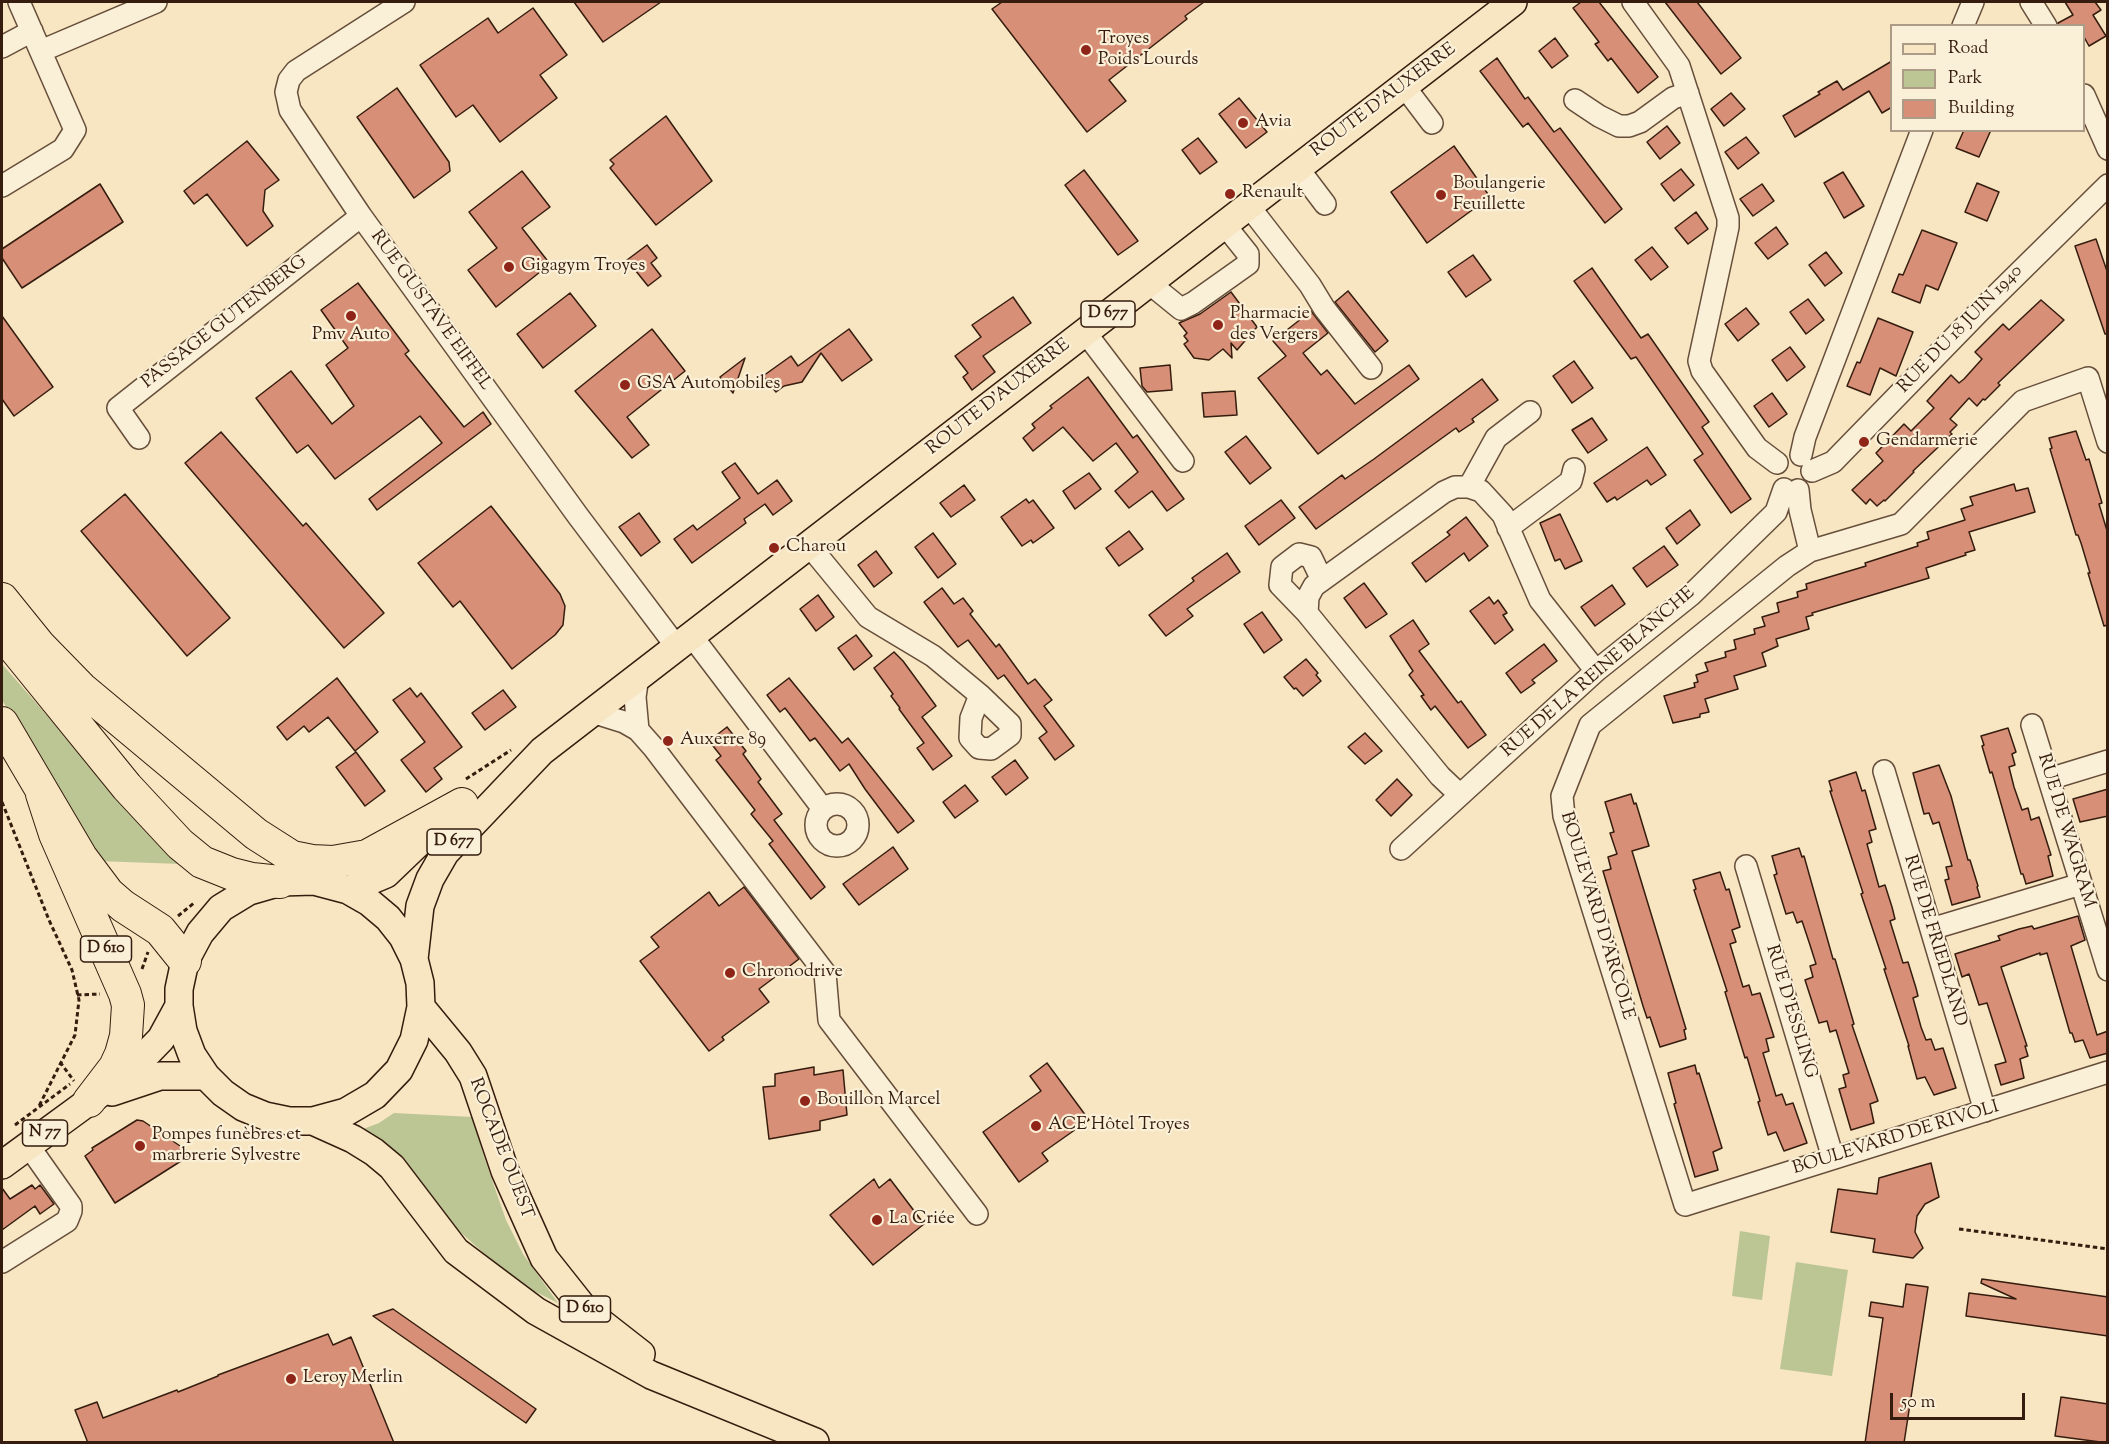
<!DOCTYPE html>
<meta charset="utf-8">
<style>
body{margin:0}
#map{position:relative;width:2109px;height:1444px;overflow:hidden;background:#f7e6c1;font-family:"Sorts Mill Goudy",serif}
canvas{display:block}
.frame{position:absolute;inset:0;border:3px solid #351c0e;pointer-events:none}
.legend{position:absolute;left:1890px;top:24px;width:195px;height:108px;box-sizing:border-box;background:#faefd7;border:2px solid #ab9b87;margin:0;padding:8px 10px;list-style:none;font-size:18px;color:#351c0e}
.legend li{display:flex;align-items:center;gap:12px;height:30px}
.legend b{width:30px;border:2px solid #ab9b87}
.scale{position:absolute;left:1890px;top:1393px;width:135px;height:27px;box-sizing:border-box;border:3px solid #351c0e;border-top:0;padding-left:8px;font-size:18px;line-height:21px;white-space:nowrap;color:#351c0e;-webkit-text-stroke:4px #faefd7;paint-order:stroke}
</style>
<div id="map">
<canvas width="2109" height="1444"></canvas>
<div class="frame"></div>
<ul class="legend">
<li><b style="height:8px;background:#f7e6c1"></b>Road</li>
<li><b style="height:16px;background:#bcc594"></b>Park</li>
<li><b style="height:16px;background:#d79077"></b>Building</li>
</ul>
<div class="scale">50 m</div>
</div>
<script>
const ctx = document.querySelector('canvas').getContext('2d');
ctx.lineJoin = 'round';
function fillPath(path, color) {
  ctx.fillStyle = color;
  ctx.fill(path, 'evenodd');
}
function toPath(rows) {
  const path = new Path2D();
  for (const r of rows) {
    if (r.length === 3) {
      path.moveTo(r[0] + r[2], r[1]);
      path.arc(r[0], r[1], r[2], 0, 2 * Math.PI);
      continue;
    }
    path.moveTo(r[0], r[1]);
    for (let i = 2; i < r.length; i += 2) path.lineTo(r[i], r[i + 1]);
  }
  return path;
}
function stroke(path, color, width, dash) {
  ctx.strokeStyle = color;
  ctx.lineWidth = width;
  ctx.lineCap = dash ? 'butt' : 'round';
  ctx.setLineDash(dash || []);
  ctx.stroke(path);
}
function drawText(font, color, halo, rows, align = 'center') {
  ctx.font = font + ' "Sorts Mill Goudy",serif';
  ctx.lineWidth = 4.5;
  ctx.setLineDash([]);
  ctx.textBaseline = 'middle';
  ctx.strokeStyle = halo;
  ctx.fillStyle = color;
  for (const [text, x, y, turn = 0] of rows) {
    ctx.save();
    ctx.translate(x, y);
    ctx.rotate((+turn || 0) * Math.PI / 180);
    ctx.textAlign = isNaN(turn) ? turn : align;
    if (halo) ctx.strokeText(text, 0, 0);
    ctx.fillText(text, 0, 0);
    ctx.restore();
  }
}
fillPath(toPath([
 [2,664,143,825,181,864,97,861,2,700],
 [394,1113,473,1117,484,1157,506,1220,523,1254,558,1303,534,1291,488,1257,448,1221,358,1131,379,1123],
 [1740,1231,1770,1236,1762,1300,1732,1296],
 [1796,1262,1848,1270,1832,1376,1780,1369]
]), '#bcc594');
const building = toPath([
 [574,2,661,2,603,42,574,2],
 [1002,2,1204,2,1185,16,1187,19,1109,80,1126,101,1087,132,992,9,1002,2],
 [1581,2,1599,2,1658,77,1638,93,1611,58,1608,61,1595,44,1599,42,1573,8,1581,2],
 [1665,2,1697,2,1741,58,1721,74,1665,2],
 [2065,2,2095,2,2101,10,2093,15,2106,36,2089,46,2084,37,2084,26,2059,26,2058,23,2073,15,2065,2],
 [533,8,567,55,540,75,557,98,500,142,473,105,456,117,420,65,488,18,498,33,533,8],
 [1555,38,1568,56,1552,68,1539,51,1555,38],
 [1497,58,1525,99,1528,97,1554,132,1560,128,1622,209,1605,223,1528,123,1523,127,1480,71,1497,58],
 [1892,61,1892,107,1882,113,1869,91,1795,137,1783,116,1820,94,1818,92,1837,81,1843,90,1892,61],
 [397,88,449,162,450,171,414,198,357,117,397,88],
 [1731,93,1745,109,1724,126,1711,109,1731,93],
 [1239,98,1267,132,1246,148,1219,114,1239,98],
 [666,116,712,181,656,225,610,168,614,164,610,160,666,116],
 [1667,126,1680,143,1660,159,1647,142,1667,126],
 [1964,130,1991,130,1979,157,1956,148,1964,130],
 [1746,137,1759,153,1738,169,1725,152,1746,137],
 [1198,138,1217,162,1200,174,1182,150,1198,138],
 [247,141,279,180,265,190,263,211,273,226,247,246,207,194,194,204,184,191,247,141],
 [1454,146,1490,197,1427,243,1391,192,1454,146],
 [1681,169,1694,185,1674,201,1661,184,1681,169],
 [1084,170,1138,241,1118,255,1065,185,1084,170],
 [522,171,550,207,522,228,550,264,496,307,468,270,497,248,469,212,522,171],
 [1843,172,1864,206,1844,218,1824,183,1843,172],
 [1977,183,1999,192,1987,221,1965,212,1977,183],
 [100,184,123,222,22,288,2,258,2,249,100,184],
 [1762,184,1774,201,1753,216,1740,199,1762,184],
 [1696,212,1708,229,1688,244,1675,228,1696,212],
 [1776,227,1788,244,1768,259,1755,243,1776,227],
 [1922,230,1957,243,1938,290,1926,285,1920,303,1892,292,1899,274,1903,275,1922,230],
 [2096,239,2108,274,2108,334,2105,334,2075,246,2096,239],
 [647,245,657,258,651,263,661,276,648,286,627,260,647,245],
 [1652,247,1668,267,1651,280,1635,260,1652,247],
 [1826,252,1842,273,1825,286,1809,265,1826,252],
 [1473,255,1491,280,1466,297,1448,272,1473,255],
 [1592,268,1641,338,1648,334,1709,422,1702,427,1751,499,1731,513,1694,460,1703,454,1636,357,1631,359,1574,281,1592,268],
 [358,283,409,351,405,354,464,427,483,412,491,424,377,510,369,499,442,443,420,416,335,479,308,445,297,453,256,398,291,371,332,424,354,406,326,365,348,348,321,310,358,283],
 [1348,291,1388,341,1375,352,1335,302,1348,291],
 [1231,292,1257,327,1237,350,1231,343,1232,358,1223,349,1209,360,1194,358,1184,344,1188,341,1184,336,1187,333,1179,323,1200,314,1231,292],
 [570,293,596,326,543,368,517,334,570,293],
 [1013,297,1031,323,983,356,995,372,972,390,963,377,968,373,955,356,981,337,972,325,1013,297],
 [1808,299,1824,320,1806,334,1790,312,1808,299],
 [2041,300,2064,320,1998,383,2000,385,1985,400,1983,399,1977,406,1969,398,1950,419,1957,425,1950,432,1952,434,1913,471,1914,472,1885,501,1884,500,1877,506,1870,499,1866,504,1852,490,1883,461,1876,453,1904,424,1911,431,1934,408,1927,401,1951,375,1959,383,1964,379,1982,359,1975,352,2003,324,2009,330,2041,300],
 [1746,308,1759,324,1738,341,1725,324,1746,308],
 [1311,311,1328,333,1303,353,1321,375,1327,370,1355,404,1409,365,1419,379,1318,454,1258,378,1286,356,1273,341,1311,311],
 [2,316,53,387,14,416,2,399,2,316],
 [1878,318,1913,332,1896,376,1880,368,1870,395,1847,386,1857,362,1860,363,1878,318],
 [652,329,685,371,627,417,649,445,632,458,575,391,652,329],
 [849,329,872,360,842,381,821,353,802,382,784,386,776,392,763,376,791,356,798,366,849,329],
 [1790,347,1805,367,1787,381,1772,360,1790,347],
 [745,358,733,393,720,377,745,358],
 [1574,361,1593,388,1572,403,1553,376,1574,361],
 [1170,365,1172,390,1147,392,1142,386,1140,368,1170,365],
 [1088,377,1133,438,1137,435,1184,499,1167,511,1152,491,1129,508,1115,491,1138,472,1116,443,1093,461,1063,427,1033,451,1023,438,1035,428,1032,424,1052,408,1050,406,1088,377],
 [1482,379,1498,400,1472,419,1474,422,1459,432,1456,428,1316,529,1299,507,1342,475,1345,479,1374,459,1482,379],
 [1235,391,1237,415,1204,417,1202,393,1235,391],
 [1772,393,1787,414,1769,427,1754,406,1772,393],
 [1592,418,1607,440,1588,453,1572,430,1592,418],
 [2076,431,2086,460,2089,459,2102,503,2099,504,2108,534,2108,625,2104,626,2088,573,2090,573,2081,543,2078,535,2076,535,2050,449,2052,448,2049,438,2076,431],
 [221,432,303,526,306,523,384,613,344,648,185,463,221,432],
 [1246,436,1271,468,1250,484,1225,452,1246,436],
 [1647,447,1666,475,1651,485,1647,480,1617,500,1615,497,1607,502,1594,483,1647,447],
 [735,463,758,494,777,480,792,501,773,515,765,504,744,519,746,523,692,563,674,539,693,525,697,530,740,498,722,472,735,463],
 [1089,473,1101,489,1075,509,1063,491,1089,473],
 [2014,484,2016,491,2028,488,2035,512,1969,532,1975,550,1965,553,1966,555,1926,568,1929,578,1812,613,1813,615,1806,617,1809,629,1776,639,1778,646,1762,653,1766,666,1734,676,1738,689,1705,699,1709,712,1700,714,1700,717,1673,723,1664,696,1695,687,1694,683,1698,682,1696,675,1708,671,1705,663,1726,657,1725,652,1736,649,1734,640,1755,634,1754,629,1765,626,1762,617,1779,612,1777,603,1798,597,1797,592,1807,589,1806,584,1866,566,1865,563,1918,546,1917,543,1929,539,1927,532,1965,520,1961,509,1973,505,1970,497,2014,484],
 [964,485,975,500,951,517,940,503,964,485],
 [125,494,230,618,187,656,81,531,125,494],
 [1026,499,1029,503,1033,500,1054,528,1033,543,1031,540,1022,546,1001,517,1026,499],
 [1281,500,1295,518,1259,545,1245,526,1281,500],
 [491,506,560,594,565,606,563,625,555,635,512,669,460,601,453,607,418,563,491,506],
 [1690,510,1700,525,1677,544,1666,528,1690,510],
 [639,513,660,542,641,556,619,527,639,513],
 [1560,514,1582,561,1565,569,1560,559,1555,561,1540,523,1560,514],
 [1466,517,1488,546,1469,561,1464,553,1426,582,1412,563,1450,535,1447,532,1466,517],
 [1129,531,1143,549,1119,566,1106,548,1129,531],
 [933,533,956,564,938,578,915,547,933,533],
 [1664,546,1678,565,1647,587,1633,568,1664,546],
 [876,551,892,573,874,587,858,565,876,551],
 [1227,553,1240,572,1187,609,1193,616,1166,636,1149,615,1194,581,1192,578,1227,553],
 [1364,583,1387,614,1366,628,1344,598,1364,583],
 [1612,585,1625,604,1595,626,1581,607,1612,585],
 [942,588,954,604,963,598,973,611,970,614,996,647,999,644,1028,684,1035,679,1052,700,1044,706,1074,746,1055,760,1039,738,1047,732,1004,675,998,679,968,640,958,647,924,602,942,588],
 [818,595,834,617,816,631,800,609,818,595],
 [1489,597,1494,604,1498,600,1507,613,1503,615,1513,630,1495,644,1470,611,1489,597],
 [1262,612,1282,640,1264,653,1244,624,1262,612],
 [1413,620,1429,644,1419,651,1458,703,1461,701,1486,735,1468,748,1435,706,1431,710,1421,696,1424,695,1409,675,1413,671,1390,636,1413,620],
 [856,635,872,656,854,670,838,648,856,635],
 [1544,644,1557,661,1532,680,1535,683,1521,693,1506,673,1544,644],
 [894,652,903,661,936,706,922,717,952,756,933,770,917,748,924,743,899,709,900,708,891,696,893,694,874,668,894,652],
 [1306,659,1318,673,1316,675,1321,681,1303,696,1296,688,1294,689,1284,677,1306,659],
 [337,678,378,732,355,751,328,717,309,732,304,726,287,740,277,727,337,678],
 [789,678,842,743,848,738,914,821,898,833,865,789,849,764,840,771,815,738,810,741,785,708,780,712,767,695,789,678],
 [410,688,417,697,421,693,462,747,434,768,442,779,426,792,401,760,425,742,393,700,410,688],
 [503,690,516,707,485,730,472,713,503,690],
 [727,727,746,751,743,754,761,779,758,782,782,814,774,820,825,887,811,899,769,844,773,841,751,814,755,810,716,760,721,756,709,741,727,727],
 [2008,728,2016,752,2012,754,2015,765,2009,767,2014,787,2022,810,2028,808,2031,820,2039,817,2051,855,2048,856,2053,876,2026,884,2023,874,2021,874,1992,772,1990,773,1982,746,1984,745,1981,736,2008,728],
 [1365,733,1382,751,1365,764,1348,747,1365,733],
 [356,752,385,791,365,806,336,767,356,752],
 [1015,760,1028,778,1006,795,992,777,1015,760],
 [1939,765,1951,796,1968,860,1970,860,1978,886,1977,887,1980,897,1952,905,1945,880,1949,879,1946,867,1952,866,1944,839,1939,822,1933,824,1929,813,1924,814,1913,773,1939,765],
 [1856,772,1862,791,1865,790,1876,829,1869,831,1872,842,1867,844,1879,887,1885,885,1892,907,1895,919,1890,921,1903,963,1908,962,1916,988,1918,996,1913,998,1921,1027,1926,1040,1931,1039,1935,1050,1943,1048,1956,1088,1934,1095,1925,1077,1917,1079,1908,1046,1909,1046,1884,969,1886,969,1861,894,1863,893,1830,791,1832,791,1829,781,1856,772],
 [1397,779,1412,795,1391,816,1376,800,1397,779],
 [965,785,978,801,955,818,943,802,965,785],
 [2108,789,2108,816,2080,822,2073,799,2108,789],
 [1631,794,1634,804,1636,803,1649,846,1632,851,1686,1029,1684,1030,1686,1039,1660,1047,1650,1017,1647,1018,1643,1006,1603,871,1611,869,1608,857,1617,854,1610,833,1614,832,1605,802,1631,794],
 [893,847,908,869,859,905,843,884,893,847],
 [1799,848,1802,857,1804,856,1833,959,1835,959,1854,1024,1852,1025,1878,1101,1870,1104,1874,1123,1851,1130,1839,1089,1846,1087,1843,1075,1849,1073,1845,1060,1836,1030,1830,1032,1827,1021,1819,1023,1805,980,1813,977,1810,966,1816,964,1810,945,1802,921,1797,923,1793,912,1786,914,1774,875,1777,874,1772,856,1799,848],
 [1720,872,1726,890,1729,889,1740,927,1732,930,1736,942,1730,944,1743,987,1749,985,1752,995,1760,993,1774,1037,1766,1039,1769,1051,1763,1053,1776,1096,1782,1094,1786,1105,1793,1103,1807,1143,1784,1151,1776,1132,1768,1135,1758,1102,1760,1101,1747,1057,1745,1058,1725,992,1727,991,1694,890,1696,889,1693,880,1720,872],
 [744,887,799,959,759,989,769,1002,722,1037,724,1040,709,1051,640,961,659,947,651,937,709,892,719,906,744,887],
 [2078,916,2085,940,2071,946,2097,1035,2108,1031,2108,1053,2090,1058,2083,1040,2075,1042,2072,1033,2070,1033,2047,953,2040,955,2040,953,2001,967,2027,1046,2025,1046,2028,1056,2020,1059,2024,1078,2001,1085,1995,1065,2006,1062,1987,1003,1979,1005,1969,974,1962,977,1955,954,2000,940,1998,936,2019,929,2032,926,2034,929,2078,916],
 [1047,1063,1089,1120,1042,1153,1048,1161,1019,1182,983,1132,1041,1091,1030,1076,1047,1063],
 [1695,1065,1697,1074,1699,1073,1722,1148,1713,1152,1718,1170,1695,1177,1674,1104,1676,1103,1668,1073,1695,1065],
 [814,1067,814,1075,843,1070,847,1115,820,1121,820,1130,769,1139,763,1087,775,1086,775,1074,814,1067],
 [137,1120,143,1121,192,1154,115,1203,85,1156,93,1150,92,1148,137,1120],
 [1931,1163,1939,1197,1925,1204,1917,1216,1915,1232,1923,1248,1913,1258,1873,1252,1875,1239,1831,1232,1838,1189,1877,1194,1879,1178,1931,1163],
 [874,1179,879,1188,890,1179,924,1224,873,1265,830,1215,874,1179],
 [32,1185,35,1189,40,1185,54,1204,40,1214,35,1206,2,1230,2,1188,10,1199,32,1185],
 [1982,1279,2108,1297,2108,1336,1966,1316,1969,1293,2016,1299,1981,1283,1982,1279],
 [1906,1284,1928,1287,1904,1443,1865,1443,1883,1318,1869,1316,1871,1302,1903,1307,1906,1284],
 [393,1309,536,1409,526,1423,373,1316,393,1309],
 [328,1334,333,1345,351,1337,394,1443,88,1443,75,1410,97,1402,103,1418,177,1390,178,1392,218,1376,218,1375,328,1334],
 [2061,1397,2108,1404,2108,1443,2055,1436,2061,1397]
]);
fillPath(building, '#d79077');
stroke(building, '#351c0e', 1.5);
const minor = toPath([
 [404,2,296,71,289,80,286,92,290,110,361,216,578,516,676,646],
 [1633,2,1679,66,1728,218,1728,227,1699,361,1702,371,1757,448,1777,463],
 [2031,2,2046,26],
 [1963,26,1973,2],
 [2,47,32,31],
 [41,51,156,2],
 [1404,86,1432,123],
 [2084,95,2108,149],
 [1575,100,1599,116,1619,126,1629,126,1640,122,1673,98,1688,93],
 [1297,167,1325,204],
 [2,186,63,149,75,130,19,2],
 [1248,205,1310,285,1324,308,1371,368],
 [1149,283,1181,309,1193,303,1248,264,1248,254,1224,224],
 [1085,332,1183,461],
 [139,438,118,408,361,216],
 [2108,442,2088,378,2023,401,1901,524,1810,551,1787,566,1590,725,1562,796,1564,816,1685,1205,2108,1072],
 [1801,455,1805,437,1922,130],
 [1812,471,1833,462,1978,313,2108,185],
 [1469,487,1496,438,1530,412],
 [1798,490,1800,510,1810,551],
 [1508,528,1571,481,1574,469],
 [808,544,868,617,933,656,980,695,1010,724,1010,735,991,749,979,748,970,738,971,718,980,695],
 [1307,613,1280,585,1282,567,1299,554,1311,557,1322,580],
 [691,635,823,809],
 [592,712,624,722,638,730,653,747,825,973,829,1020,977,1214],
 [2032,725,2108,970],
 [638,730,635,697,638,676],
 [1884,771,1985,1111],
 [2049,779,2108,761],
 [1460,795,1440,776,1307,613,1308,597,1314,586,1444,492,1455,487,1469,487,1481,491,1503,515,1540,600,1596,671],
 [837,825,21],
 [1401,849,1596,671,1691,595,1776,512,1784,489],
 [1746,866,1833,1158],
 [1931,929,2081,884],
 [2,1262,67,1221,71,1211,71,1206,28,1145]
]);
const major = toPath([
 [348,890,386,874,436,826],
 [414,959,403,937,388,918,369,902,348,890,314,881,280,882,249,891,221,908,200,933,185,961,179,989,179,1006,183,1031,192,1055,206,1076,223,1093,243,1107,265,1116,289,1121,313,1121,346,1112,375,1095,399,1070,414,1040,421,1007,420,983,414,959,420,906,430,879,445,853,542,751,1513,2],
 [421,1007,458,1052,473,1076,505,1171,544,1258,586,1311,641,1354],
 [112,1092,160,1076,206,1076],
 [313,1121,353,1139,374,1152,392,1167,456,1251,536,1311,651,1375,815,1442],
 [2,1165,129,1072,161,1039,179,1006]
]);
const highway = toPath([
 [2,599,40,646,81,688,256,834,292,857,312,861,333,862,367,856,462,804],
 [2,633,127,787,180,844,202,862,232,874,252,879,280,882],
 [2,723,81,857,108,893,123,906,160,930,185,961],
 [42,794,55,834,125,994,128,1005,126,1036,121,1054,115,1067,89,1101]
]);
stroke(minor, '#664e3b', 24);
stroke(major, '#351c0e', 30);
stroke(highway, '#351c0e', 34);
stroke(toPath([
 [466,779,511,750],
 [2,802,49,920,72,970,79,1000,75,1035,39,1106],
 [178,916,194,903],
 [142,969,148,952],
 [77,995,100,994],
 [60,1062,74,1081],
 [15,1125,70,1084],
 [1959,1229,2108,1249]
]), '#351c0e', 3, [4.5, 3]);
stroke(minor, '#faefd7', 21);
stroke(major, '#f7e6c1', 27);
stroke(highway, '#f7e6c1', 32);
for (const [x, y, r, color] of [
 [1086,50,6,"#8f2418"],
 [1243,123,6,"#8f2418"],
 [1230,194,6,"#8f2418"],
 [1441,195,6,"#8f2418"],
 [509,267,6,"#8f2418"],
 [351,316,6,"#8f2418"],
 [1218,325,6,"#8f2418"],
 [625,385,6,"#8f2418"],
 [1864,442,6,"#8f2418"],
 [774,548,6,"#8f2418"],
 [668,741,6,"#8f2418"],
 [730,973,6,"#8f2418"],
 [805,1101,6,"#8f2418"],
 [1036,1126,6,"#8f2418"],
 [140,1146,6,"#8f2418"],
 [877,1220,6,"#8f2418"],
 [291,1379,6,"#8f2418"]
]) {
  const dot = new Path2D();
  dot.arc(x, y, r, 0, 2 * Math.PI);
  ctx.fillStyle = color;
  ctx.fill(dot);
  stroke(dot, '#faefd7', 2);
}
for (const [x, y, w] of [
 [1108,314,54],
 [454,842,54],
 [106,949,51],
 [45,1133,45],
 [585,1309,51]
]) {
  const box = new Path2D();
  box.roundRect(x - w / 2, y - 13, w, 26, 4.5);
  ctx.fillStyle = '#faefd7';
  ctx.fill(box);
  stroke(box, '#351c0e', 1.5);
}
drawText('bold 16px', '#351c0e', null, [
 ["D 677",1108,314],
 ["D 677",454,842],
 ["D 610",106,949],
 ["N 77",45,1133],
 ["D 610",585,1309]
]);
drawText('18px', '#351c0e', '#faefd7', [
 ["Troyes",1098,40],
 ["Poids Lourds",1098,61],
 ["Avia",1255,123],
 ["Boulangerie",1453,185],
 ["Feuillette",1453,206],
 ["Renault",1242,194],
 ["Gigagym Troyes",521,267],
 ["Pharmacie",1230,315],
 ["des Vergers",1230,336],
 ["Pmv Auto",351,336,"center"],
 ["GSA Automobiles",637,385],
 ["Gendarmerie",1876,442],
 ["Charou",786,548],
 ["Auxerre 89",680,741],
 ["Chronodrive",742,973],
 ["Bouillon Marcel",817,1101],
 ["ACE Hôtel Troyes",1048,1126],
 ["Pompes funèbres et",152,1136],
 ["marbrerie Sylvestre",152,1157],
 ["La Criée",889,1220],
 ["Leroy Merlin",303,1379]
], 'left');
drawText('18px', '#351c0e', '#faefd7', [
 ["ROUTE D'AUXERRE",1384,101,-37],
 ["RUE GUSTAVE EIFFEL",430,311,54],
 ["PASSAGE GUTENBERG",225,323,-38],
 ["RUE DU 18 JUIN 1940",1961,330,-46],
 ["ROUTE D'AUXERRE",999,398,-38],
 ["RUE DE LA REINE BLANCHE",1599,673,-41],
 ["RUE DE WAGRAM",2065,831,73],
 ["BOULEVARD D'ARCOLE",1596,916,73],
 ["RUE DE FRIEDLAND",1934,941,73],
 ["RUE D'ESSLING",1790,1012,73],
 ["BOULEVARD DE RIVOLI",1896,1139,-17],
 ["ROCADE OUEST",500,1149,69]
]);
</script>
